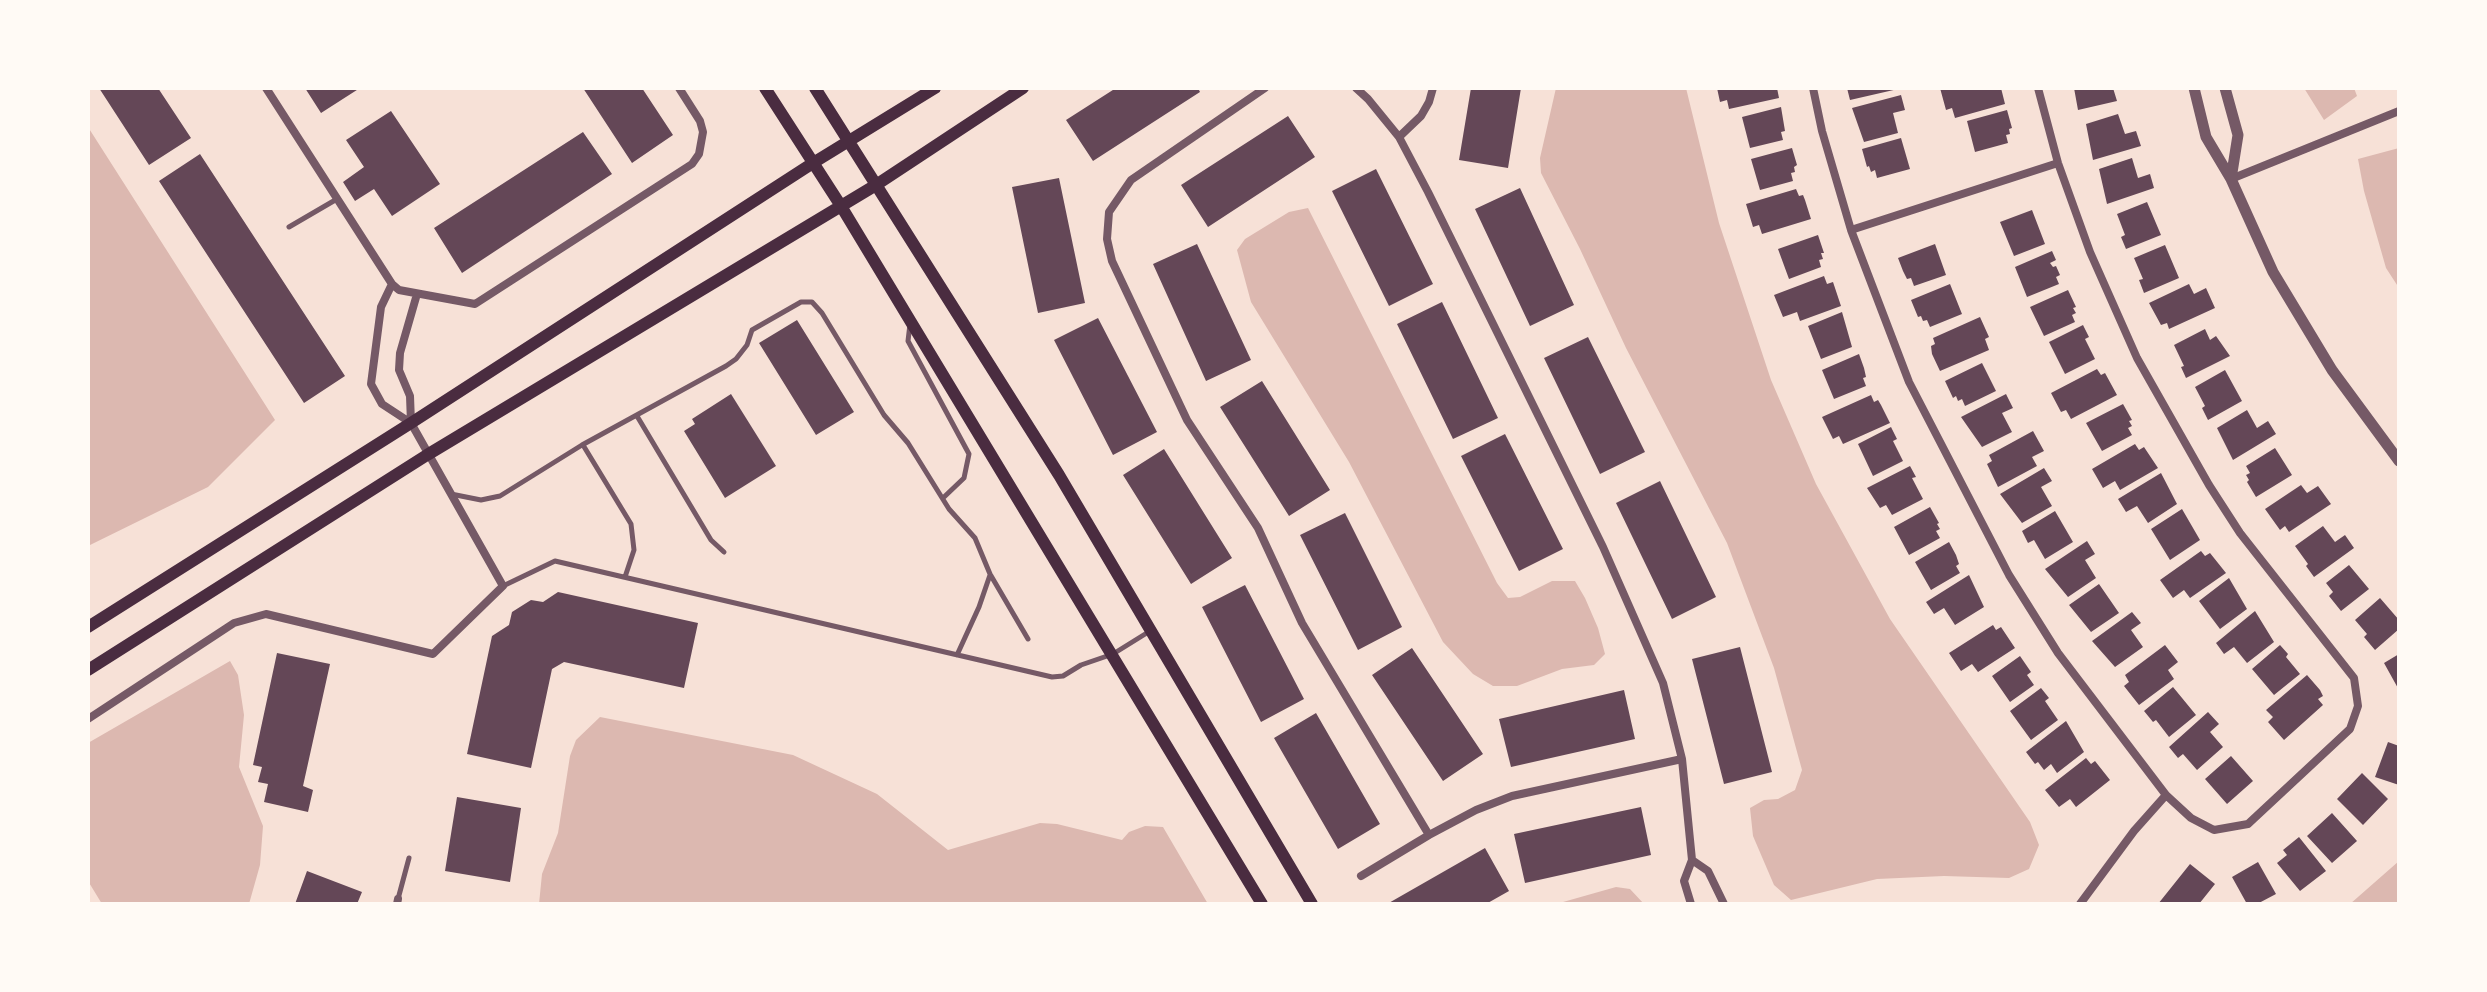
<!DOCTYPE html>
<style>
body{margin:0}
#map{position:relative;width:2487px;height:992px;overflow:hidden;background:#f7e1d7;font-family:"Sofia Sans Condensed",sans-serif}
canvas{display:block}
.frame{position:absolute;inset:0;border:90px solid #fffaf5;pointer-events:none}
</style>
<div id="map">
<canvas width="2487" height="992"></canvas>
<div class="frame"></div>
</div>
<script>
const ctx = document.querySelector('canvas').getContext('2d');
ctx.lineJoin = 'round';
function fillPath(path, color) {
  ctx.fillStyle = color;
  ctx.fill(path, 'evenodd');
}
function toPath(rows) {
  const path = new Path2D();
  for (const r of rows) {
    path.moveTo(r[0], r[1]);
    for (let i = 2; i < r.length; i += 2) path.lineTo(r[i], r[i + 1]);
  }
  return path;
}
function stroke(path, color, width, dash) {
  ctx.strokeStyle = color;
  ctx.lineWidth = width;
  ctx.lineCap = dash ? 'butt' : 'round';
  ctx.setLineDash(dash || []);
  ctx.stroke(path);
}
fillPath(toPath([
 [1556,88,1686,88,1719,223,1771,380,1816,484,1890,619,2030,822,2039,845,2029,869,2009,878,1944,876,1877,879,1791,900,1774,885,1753,836,1750,808,1764,800,1778,799,1795,790,1802,770,1774,668,1727,543,1626,348,1580,249,1541,173,1540,158],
 [2304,88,2354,88,2357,96,2324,120],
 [88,127,275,420,208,487,88,546],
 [2399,148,2399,288,2386,268,2364,191,2358,159],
 [1308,208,1497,583,1508,598,1520,597,1552,581,1575,581,1585,598,1598,628,1605,654,1594,665,1562,669,1517,686,1493,686,1473,674,1443,642,1349,462,1251,302,1237,250,1245,239,1289,212],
 [230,661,238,675,244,715,239,767,263,826,260,865,249,904,102,904,88,881,88,743],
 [600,717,793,755,877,794,948,850,1040,823,1057,824,1122,840,1129,832,1145,826,1163,827,1208,904,539,904,542,874,558,833,570,756,576,740],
 [2399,861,2399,904,2350,904],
 [1616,887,1630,889,1644,904,1556,904]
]), '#dcb8b0');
fillPath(toPath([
 [99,88,158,88,191,138,149,165],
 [305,88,360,88,321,113],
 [583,88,642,88,673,135,632,163],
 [1116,88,1198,88,1200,92,1093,161,1066,120],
 [1471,88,1521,88,1508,168,1459,160],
 [1717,88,1777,88,1779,98,1729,109,1727,100,1720,102],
 [1847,88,1898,88,1898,89,1850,100],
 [1940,88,2001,88,2005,104,1955,118,1952,108,1946,110],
 [2074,88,2113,88,2117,101,2078,110],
 [1901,95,1905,110,1893,113,1898,133,1864,142,1852,108],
 [1781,107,1785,131,1781,132,1783,140,1750,148,1742,117],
 [2007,110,2012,128,2009,129,2010,134,2006,135,2008,143,1975,152,1967,121],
 [391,111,440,184,392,216,374,189,355,201,343,182,364,167,346,140],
 [2118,114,2125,134,2136,131,2141,146,2093,160,2086,124],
 [1288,116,1315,157,1208,227,1181,185],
 [583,132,612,174,462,273,434,228],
 [1901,138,1910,169,1877,178,1875,170,1871,172,1869,166,1867,167,1862,149],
 [1792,148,1797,165,1794,167,1795,172,1791,173,1793,181,1760,190,1751,159],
 [200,154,345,376,304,403,159,181],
 [2132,158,2138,178,2150,174,2154,188,2107,204,2099,169],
 [1376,169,1433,284,1389,306,1332,191],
 [1059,178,1085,303,1038,313,1012,187],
 [1520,188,1574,305,1530,326,1475,209],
 [1796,189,1799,196,1803,195,1805,200,1811,219,1762,234,1759,225,1753,227,1746,204],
 [2147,202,2161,235,2126,249,2121,237,2125,235,2117,214],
 [2032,210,2045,244,2014,256,2000,222],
 [1818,235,1824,253,1821,253,1823,259,1819,260,1821,267,1789,279,1778,249],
 [1197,244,1251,360,1206,381,1153,264],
 [1935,244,1946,275,1914,286,1911,278,1907,279,1903,271,1898,258],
 [2165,245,2179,278,2144,293,2139,280,2143,279,2134,258],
 [2052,251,2056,260,2050,263,2053,267,2056,266,2060,275,2056,277,2059,284,2027,297,2015,267],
 [1824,276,1827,284,1833,282,1841,306,1800,321,1797,312,1783,317,1774,295],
 [1950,284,1962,314,1930,327,1927,320,1923,321,1921,316,1918,317,1911,300],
 [2189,284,2194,294,2206,288,2215,308,2169,329,2167,323,2161,325,2149,303],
 [2068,290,2076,307,2073,308,2076,313,2072,315,2075,322,2044,336,2030,307],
 [1442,302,1498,418,1453,439,1397,324],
 [1842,312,1852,347,1821,359,1808,326],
 [1980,317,1989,337,1985,339,1989,350,1940,371,1932,354,1931,346,1935,344,1933,338],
 [1098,318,1157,432,1113,455,1054,340],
 [797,320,854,412,816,435,759,343],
 [2083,325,2089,337,2085,339,2095,359,2065,374,2049,342],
 [2205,329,2210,340,2216,336,2230,356,2186,378,2181,367,2184,366,2174,345],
 [1588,337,1645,452,1600,474,1544,358],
 [1859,354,1864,368,1866,377,1863,378,1866,386,1834,399,1822,370],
 [1982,363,1996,391,1965,406,1962,399,1958,401,1956,396,1953,398,1945,381],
 [2097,369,2101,375,2105,373,2117,395,2071,419,2066,410,2061,412,2051,393],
 [2225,370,2242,401,2208,420,2202,408,2205,406,2195,387],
 [1262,381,1330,490,1289,516,1220,407],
 [731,394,776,466,725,498,684,431,695,424,692,419],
 [2006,394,2013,408,2002,413,2012,432,1982,447,1961,417],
 [1871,395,1874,402,1878,400,1881,405,1890,423,1843,444,1839,436,1833,439,1822,417],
 [2123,404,2132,420,2129,421,2132,426,2128,428,2132,435,2102,451,2086,423],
 [2247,410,2257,428,2268,421,2276,434,2233,460,2217,428],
 [1891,427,1897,439,1893,441,1903,461,1873,476,1858,444],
 [2033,431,2044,451,2032,457,2037,466,1998,487,1987,464,1992,461,1989,455],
 [1505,434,1563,549,1519,571,1461,456],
 [2135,444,2139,450,2144,447,2158,468,2120,490,2115,481,2103,488,2092,469],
 [2275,448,2292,475,2256,497,2247,482,2249,480,2246,475,2250,473,2246,466],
 [1164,449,1232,558,1191,584,1123,475],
 [1910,466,1916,477,1912,478,1923,499,1892,515,1886,505,1880,508,1867,488],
 [2044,468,2052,481,2041,487,2052,506,2022,523,2000,494],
 [2161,473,2177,504,2148,523,2137,506,2126,512,2118,499],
 [1660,481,1716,597,1672,619,1616,503],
 [2301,485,2307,493,2318,486,2331,504,2289,532,2285,526,2280,530,2265,509],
 [1930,507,1939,523,1937,524,1940,529,1936,531,1940,538,1909,555,1894,527],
 [2182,509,2200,540,2170,560,2151,529],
 [2055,511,2073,542,2045,559,2034,540,2028,543,2022,531],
 [1345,513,1402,627,1358,650,1300,535],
 [2323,526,2335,542,2345,535,2354,548,2314,577,2306,566,2308,564,2295,546],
 [2087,541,2095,554,2085,560,2096,578,2068,597,2045,569],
 [1949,542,1956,555,1959,564,1956,566,1960,573,1931,590,1915,562],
 [2201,551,2205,556,2210,553,2226,573,2190,598,2184,590,2173,598,2160,580],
 [2349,565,2369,589,2341,611,2329,596,2333,592,2326,583],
 [1969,575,1984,607,1955,625,1944,608,1934,614,1926,602],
 [2229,578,2247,609,2220,629,2199,601],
 [2099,584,2119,613,2091,632,2069,605],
 [1245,585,1304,699,1261,722,1202,607],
 [558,592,698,623,684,688,564,662,552,669,531,768,467,754,492,636,509,625,512,612,531,600,543,602],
 [2380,598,2399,620,2399,629,2375,650,2364,637,2367,634,2355,620],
 [2255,611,2274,642,2247,663,2234,647,2224,654,2216,643],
 [2132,612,2141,623,2131,630,2143,647,2115,667,2092,641],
 [1993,625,1996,630,2001,627,2015,648,1978,672,1972,664,1961,671,1949,653],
 [2165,645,2178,662,2168,670,2174,679,2139,705,2124,686,2129,682,2125,675],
 [2280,645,2288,654,2286,657,2300,674,2274,695,2252,669],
 [1740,647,1772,772,1724,784,1692,659],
 [1412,648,1483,754,1443,781,1372,675],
 [277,653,330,664,303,786,313,790,308,812,264,802,268,784,258,782,262,767,253,765],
 [2399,654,2399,690,2384,663],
 [2020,656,2031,672,2027,675,2034,685,2010,702,1992,676],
 [2307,675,2320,690,2323,696,2318,699,2323,705,2284,740,2268,722,2273,717,2266,710],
 [2173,687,2196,715,2169,737,2156,720,2153,722,2144,711],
 [2041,688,2049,698,2045,701,2058,720,2031,740,2010,711],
 [1624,690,1635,739,1511,767,1499,719],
 [2208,712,2219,724,2210,732,2223,747,2197,770,2183,754,2178,758,2169,747],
 [1316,713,1380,824,1338,849,1274,738],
 [2066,721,2084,752,2057,773,2051,764,2044,770,2038,762,2035,764,2026,752],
 [2388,742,2399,746,2399,785,2375,777],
 [2231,756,2253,781,2227,804,2205,779],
 [2086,758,2091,764,2095,761,2110,780,2076,807,2070,799,2059,807,2045,790],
 [2362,773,2388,799,2363,825,2337,799],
 [457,797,521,808,510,882,445,871],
 [1641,807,1651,855,1525,883,1514,834],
 [2332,813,2357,841,2332,863,2307,836],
 [2299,837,2326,871,2300,891,2277,863,2287,855,2283,850],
 [1485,848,1509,891,1486,904,1387,904],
 [2258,862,2276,894,2257,904,2247,904,2232,877],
 [2190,864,2215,884,2199,904,2158,904],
 [307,871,362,892,357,904,295,904]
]), '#644757');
stroke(toPath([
 [289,227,337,199],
 [910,324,908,341,969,454,964,478,943,498],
 [637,416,711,540,724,552],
 [583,445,631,524,634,550,625,577],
 [451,494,481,500,500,496,582,445,726,366,736,359,747,345,752,330,801,302,812,302,822,313,884,415,908,443,949,509,975,538,990,574,1028,639],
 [503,586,555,561,1052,677,1063,676,1081,665,1113,654,1150,631],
 [957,655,979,607,990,575],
 [398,899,409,858]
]), '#755966', 5);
stroke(toPath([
 [266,88,392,284,399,290,475,304,692,164,699,154,703,132,700,121,679,88],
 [1265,88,1131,180,1109,212,1107,239,1112,261,1187,420,1258,528,1302,623,1429,835],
 [1356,88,1368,99,1399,137,1428,192,1603,547,1663,683,1682,759,1692,860,1684,881,1691,904],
 [1813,88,1822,131,1851,230,1909,382,2009,575,2058,653,2166,795,2191,818,2214,830,2248,824,2350,729,2358,706,2354,678,2240,533,2209,485,2137,358,2090,252,2058,163,2038,88],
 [1399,137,1421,116,1429,102,1433,88],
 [2231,179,2399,111],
 [1851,230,2058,163],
 [392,284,381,307,371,384,382,404,411,423],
 [88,719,234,623,266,614,433,654,503,586,411,423,410,396,399,370,400,353,417,294],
 [1692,860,1708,871,1724,904],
 [1361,876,1429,835,1476,810,1512,796,1682,759],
 [397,904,398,899],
 [2080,904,2134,831,2166,795]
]), '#755966', 8);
stroke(toPath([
 [2194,88,2206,137,2231,179,2273,272,2332,370,2399,461],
 [2225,88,2238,135,2231,179]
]), '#755966', 11);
stroke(toPath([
 [765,88,841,206,1262,904],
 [815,88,1059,475,1312,904],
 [88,627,411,423,813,163,935,88],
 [88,670,427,455,876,185,1023,88]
]), '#4a2c40', 12);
</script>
